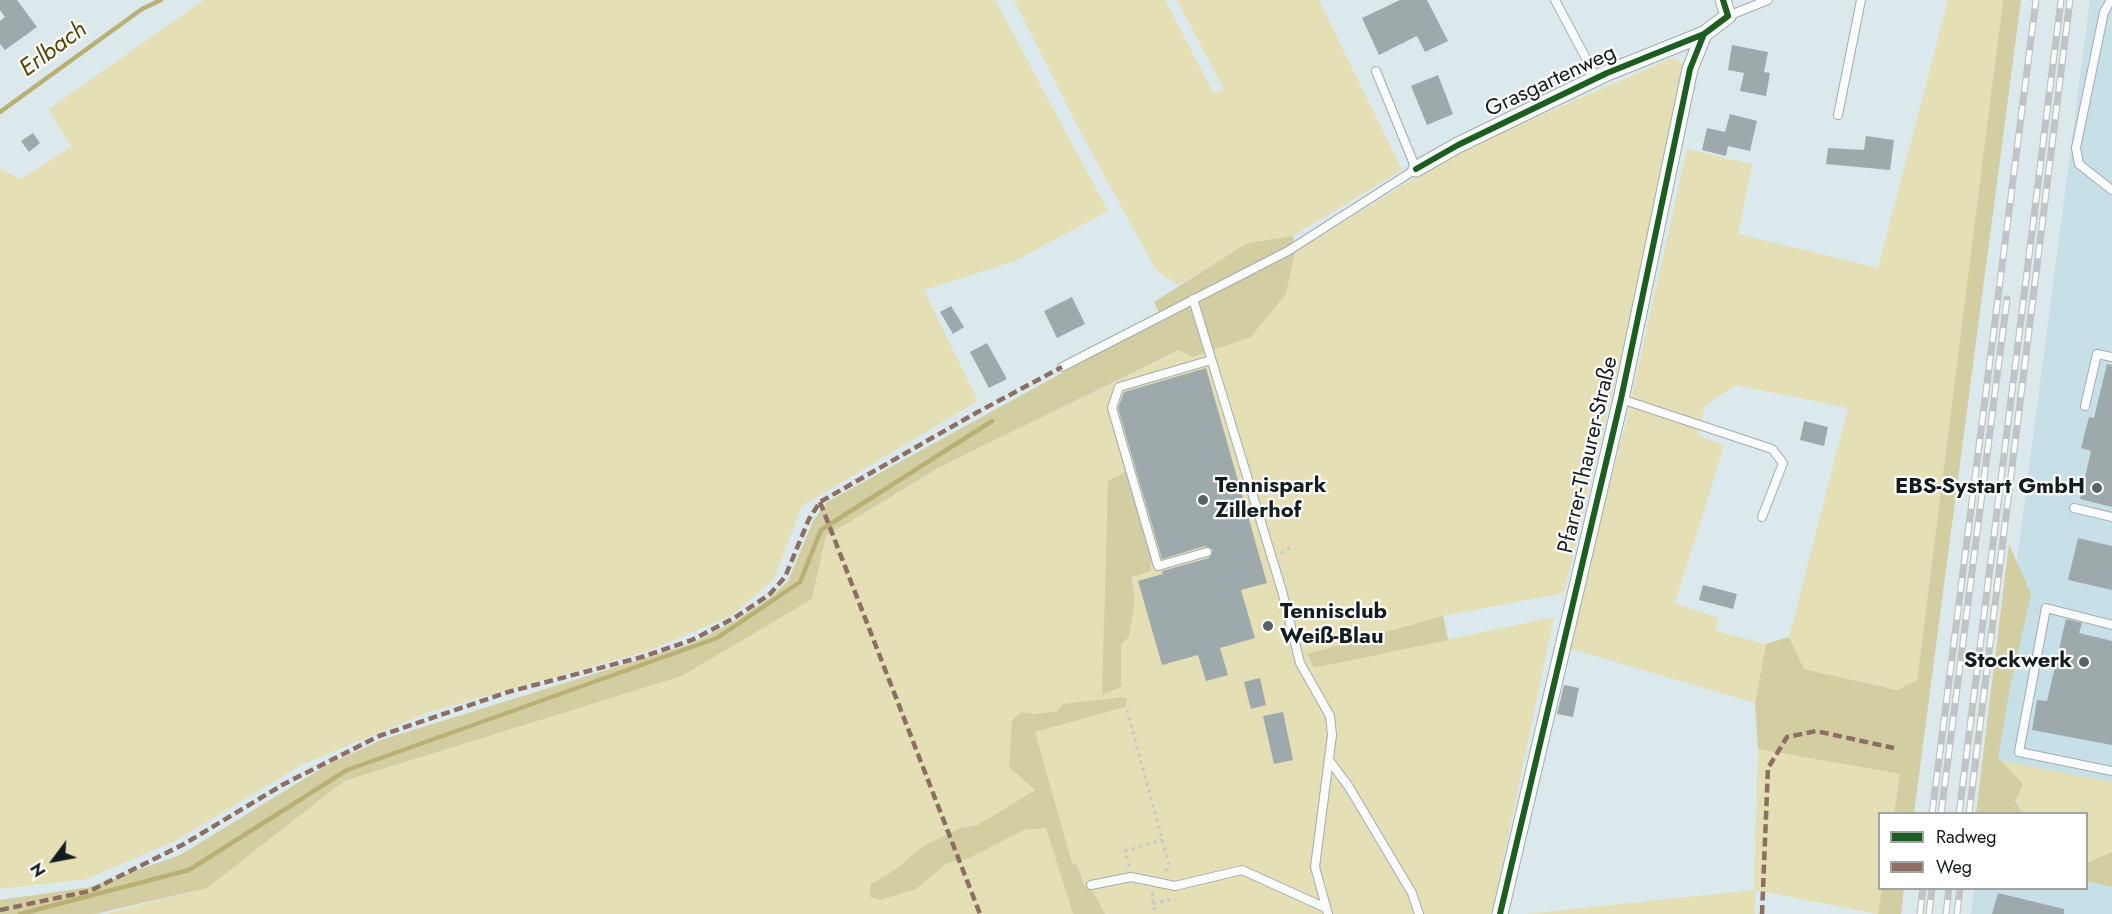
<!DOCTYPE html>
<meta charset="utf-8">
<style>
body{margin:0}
#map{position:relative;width:2112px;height:914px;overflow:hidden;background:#dbe9ed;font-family:Jost,sans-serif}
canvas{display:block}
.legend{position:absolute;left:1878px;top:812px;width:210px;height:78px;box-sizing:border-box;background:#fff;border:2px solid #a1a4a5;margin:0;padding:8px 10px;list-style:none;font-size:18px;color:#131c1f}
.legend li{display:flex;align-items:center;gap:12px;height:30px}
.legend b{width:30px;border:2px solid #a1a4a5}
.north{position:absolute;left:24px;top:830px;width:60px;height:60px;-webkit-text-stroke:4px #fff;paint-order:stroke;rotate:238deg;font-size:16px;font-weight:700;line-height:24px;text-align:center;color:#131c1f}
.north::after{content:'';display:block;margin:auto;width:21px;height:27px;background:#131c1f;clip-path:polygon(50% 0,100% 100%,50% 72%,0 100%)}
</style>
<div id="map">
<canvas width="2112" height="914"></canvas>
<ul class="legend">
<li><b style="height:8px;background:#1b5e20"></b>Radweg</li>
<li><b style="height:8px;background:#8d6e63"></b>Weg</li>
</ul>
<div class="north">N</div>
</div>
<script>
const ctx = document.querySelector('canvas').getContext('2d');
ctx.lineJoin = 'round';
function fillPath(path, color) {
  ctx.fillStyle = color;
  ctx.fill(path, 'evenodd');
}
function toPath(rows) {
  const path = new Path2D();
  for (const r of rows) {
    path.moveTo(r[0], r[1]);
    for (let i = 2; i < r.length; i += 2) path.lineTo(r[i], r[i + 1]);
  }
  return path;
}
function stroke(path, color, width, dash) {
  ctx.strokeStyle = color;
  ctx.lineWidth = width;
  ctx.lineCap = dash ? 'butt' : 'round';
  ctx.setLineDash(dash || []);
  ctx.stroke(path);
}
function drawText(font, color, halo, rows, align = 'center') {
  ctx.font = font + ' Jost,sans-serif';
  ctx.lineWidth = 4.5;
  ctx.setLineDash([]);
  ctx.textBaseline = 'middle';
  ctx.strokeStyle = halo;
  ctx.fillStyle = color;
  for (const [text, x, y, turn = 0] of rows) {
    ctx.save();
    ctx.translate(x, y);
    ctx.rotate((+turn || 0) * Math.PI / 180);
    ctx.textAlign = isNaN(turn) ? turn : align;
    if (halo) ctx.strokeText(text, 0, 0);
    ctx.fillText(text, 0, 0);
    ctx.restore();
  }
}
fillPath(toPath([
 [2090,0,2112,0,2112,914,1971,914,1974,889,2086,888,2086,814,1984,813]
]), '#c7e0e7');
fillPath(toPath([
 [204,0,995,0,1108,211,1015,261,924,290,978,401,802,506,774,579,731,616,648,651,429,712,301,765,179,839,87,879,0,889,0,169,21,179,71,147,49,109],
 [1014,0,1165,0,1214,94,1224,89,1177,0,1319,0,1402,170,1293,236,1247,243,1179,285,1156,270,1080,131],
 [1948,0,2003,0,1917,680,1898,690,1804,669,1789,637,1848,408,1736,385,1705,406,1698,435,1724,446,1675,603,1718,618,1716,631,1766,644,1755,703,1568,648,1626,422,1687,149,1752,164,1738,234,1878,268],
 [1674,57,1690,69,1564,593,1443,616,1307,655,1314,668,1554,617,1492,914,1105,914,1091,888,1085,885,1077,865,1072,863,1034,732,1125,707,1121,697,1063,704,1057,711,1033,714,1011,747,1009,767,1035,790,978,825,960,828,923,846,896,869,871,884,880,900,916,889,946,864,969,858,1024,830,1047,828,1073,914,105,914,207,888,344,781,682,676,812,599,826,536,940,467,1180,350,1192,357,1251,337,1286,294,1295,252,1418,176,1496,135],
 [1127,472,1135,599,1121,644,1121,687,1108,481],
 [1758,749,1900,774,1894,813,1880,814,1880,888,1882,889,1878,914,1755,890,1755,914,1526,914,1754,890],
 [1998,760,2112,782,2112,852,2087,863,2086,814,2022,813]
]), '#e4dfb4');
fillPath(toPath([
 [2003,0,2021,0,1914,813,1894,813,1900,774,1758,749,1755,703,1766,644,1789,637,1804,669,1897,690,1917,680],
 [1293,236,1295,252,1286,294,1251,337,1192,357,1179,350,940,467,826,536,812,599,682,676,344,781,207,888,95,914,0,914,0,900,90,887,180,855,327,765,381,740,693,643,735,621,771,597,788,581,813,521,827,502,1162,318,1154,302,1247,243],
 [1127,471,1150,551,1151,571,1132,577,1135,599,1129,637,1121,644,1121,687,1102,695,1108,481],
 [2009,544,2031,594,2010,688,1998,758,2023,784,2015,801,2022,813,1976,813],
 [1443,616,1448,640,1314,668,1307,654],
 [1121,697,1127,699,1125,707,1035,732,1072,863,1077,865,1084,885,1091,888,1105,914,1073,914,1046,828,1024,830,969,858,946,864,916,889,880,900,870,897,871,884,896,869,923,846,960,828,978,825,1035,790,1009,767,1012,721,1021,712,1033,714,1057,711,1063,704],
 [2112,852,2112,887,2087,881,2087,863],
 [1882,889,1904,889,1901,914,1878,914]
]), '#d3cea2');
stroke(toPath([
 [0,112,142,9,161,0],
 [20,914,189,870,347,770,717,638,800,582,821,530,992,421]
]), '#b9b076', 4.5);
fillPath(toPath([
 [0,0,17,0,37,27,5,50,0,44,0,21,5,17,0,10],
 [1400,0,1427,0,1448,41,1425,52,1417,36,1379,55,1362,18],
 [1732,45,1768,52,1764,72,1770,73,1766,96,1740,91,1744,73,1728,70],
 [1438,75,1453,114,1427,125,1411,86],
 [1730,114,1757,121,1750,151,1728,146,1726,156,1702,150,1707,128,1725,132],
 [33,133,40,143,29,152,21,141],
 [1866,136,1894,140,1890,170,1826,164,1828,148,1864,150],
 [1072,297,1085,324,1057,338,1044,311],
 [951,306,964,327,953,334,940,312],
 [987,343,1007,379,989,388,970,352],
 [2107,364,2112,365,2112,507,2080,499,2091,451,2081,448,2089,417,2094,418],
 [1206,368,1267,583,1241,590,1255,638,1220,648,1228,675,1206,681,1198,655,1162,665,1138,581,1163,574,1162,571,1209,558,1213,550,1205,546,1162,559,1118,408,1124,392],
 [1804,421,1828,427,1824,446,1800,440],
 [2078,538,2112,546,2112,590,2068,580],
 [1703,585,1737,594,1733,609,1699,600],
 [2066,619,2082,623,2079,633,2112,641,2112,745,2032,730,2037,700,2047,701],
 [1260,678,1266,705,1251,709,1244,682],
 [1564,685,1579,688,1573,717,1557,714],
 [1283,712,1293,760,1274,764,1263,716],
 [1998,893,2064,909,2064,914,1992,914]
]), '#9ea9ac');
const lane = toPath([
 [1555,0,1597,79],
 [2111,0,2104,12,2076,148,2079,164,2112,190],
 [1728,16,1768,0],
 [1838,115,1861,0],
 [1193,299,1282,591,1300,663,1330,716,1332,735,1315,867,1328,914],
 [1062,367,1288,251,1416,169,1376,71],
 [1621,399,1772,449,1783,463,1762,517],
 [2085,406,2097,354,2112,357],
 [2074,508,2112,517],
 [1207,552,1158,566,1112,408,1119,387,1211,360],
 [2112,625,2046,608,2019,752,2112,771],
 [1329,760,1349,787,1412,893,1419,914],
 [1091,885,1131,877,1175,886,1242,870,1326,908]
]);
const street = toPath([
 [1416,169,1458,145,1607,73,1704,34],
 [1500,914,1621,399,1690,69,1704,34,1728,16,1723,0]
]);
stroke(lane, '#a2acaf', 10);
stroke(street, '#a2acaf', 17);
stroke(toPath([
 [1269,511,1280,511],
 [1281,553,1290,548],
 [1127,710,1169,865,1164,874],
 [1129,866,1125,851,1162,840],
 [1153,893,1151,897,1156,914],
 [1153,904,1175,898]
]), '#c5c9cb', 3, [3, 4.5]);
stroke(lane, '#fafcfc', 8);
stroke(street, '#fafcfc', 15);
const rail = toPath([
 [1932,814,2036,0],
 [1941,814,2007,299],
 [1959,814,2061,0],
 [1969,814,2070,0],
 [1920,914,1923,888],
 [1929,914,1932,888],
 [1946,914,1949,888],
 [1957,914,1960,888]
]);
stroke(rail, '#c1c4c5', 7);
stroke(rail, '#fff', 4.5, [14]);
stroke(toPath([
 [820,502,980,914],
 [0,910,90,891,184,844,284,784,379,736,508,692,642,657,692,640,734,618,769,595,785,577,809,519,820,502,974,414,1062,367],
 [1762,914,1768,768,1787,737,1816,731,1894,748]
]), '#8d6e63', 4.5, [9, 4.5]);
stroke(toPath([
 [1416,169,1458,145,1607,73,1704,34],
 [1500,914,1621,399,1690,69,1704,34,1728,16,1723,0]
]), '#1b5e20', 6);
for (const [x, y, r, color] of [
 [2097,488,6,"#596467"],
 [1203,500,6,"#596467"],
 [1268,626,6,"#596467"],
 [2084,662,6,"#596467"]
]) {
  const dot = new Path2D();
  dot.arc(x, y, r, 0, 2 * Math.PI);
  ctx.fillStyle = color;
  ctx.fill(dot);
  stroke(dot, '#fff', 2);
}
drawText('22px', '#131c1f', '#fff', [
 ["Grasgartenweg",1551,82,-25],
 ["Pfarrer-Thaurer-Straße",1589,455,-77]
]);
drawText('bold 22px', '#131c1f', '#fff', [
 ["Tennispark",1215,487],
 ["Zillerhof",1215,512],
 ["EBS-Systart GmbH",2085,488,"right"],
 ["Tennisclub",1280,613],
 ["Weiß-Blau",1280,638],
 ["Stockwerk",2072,662,"right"]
], 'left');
drawText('italic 24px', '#544600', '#fff', [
 ["Erlbach",54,50,-36]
]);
</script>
